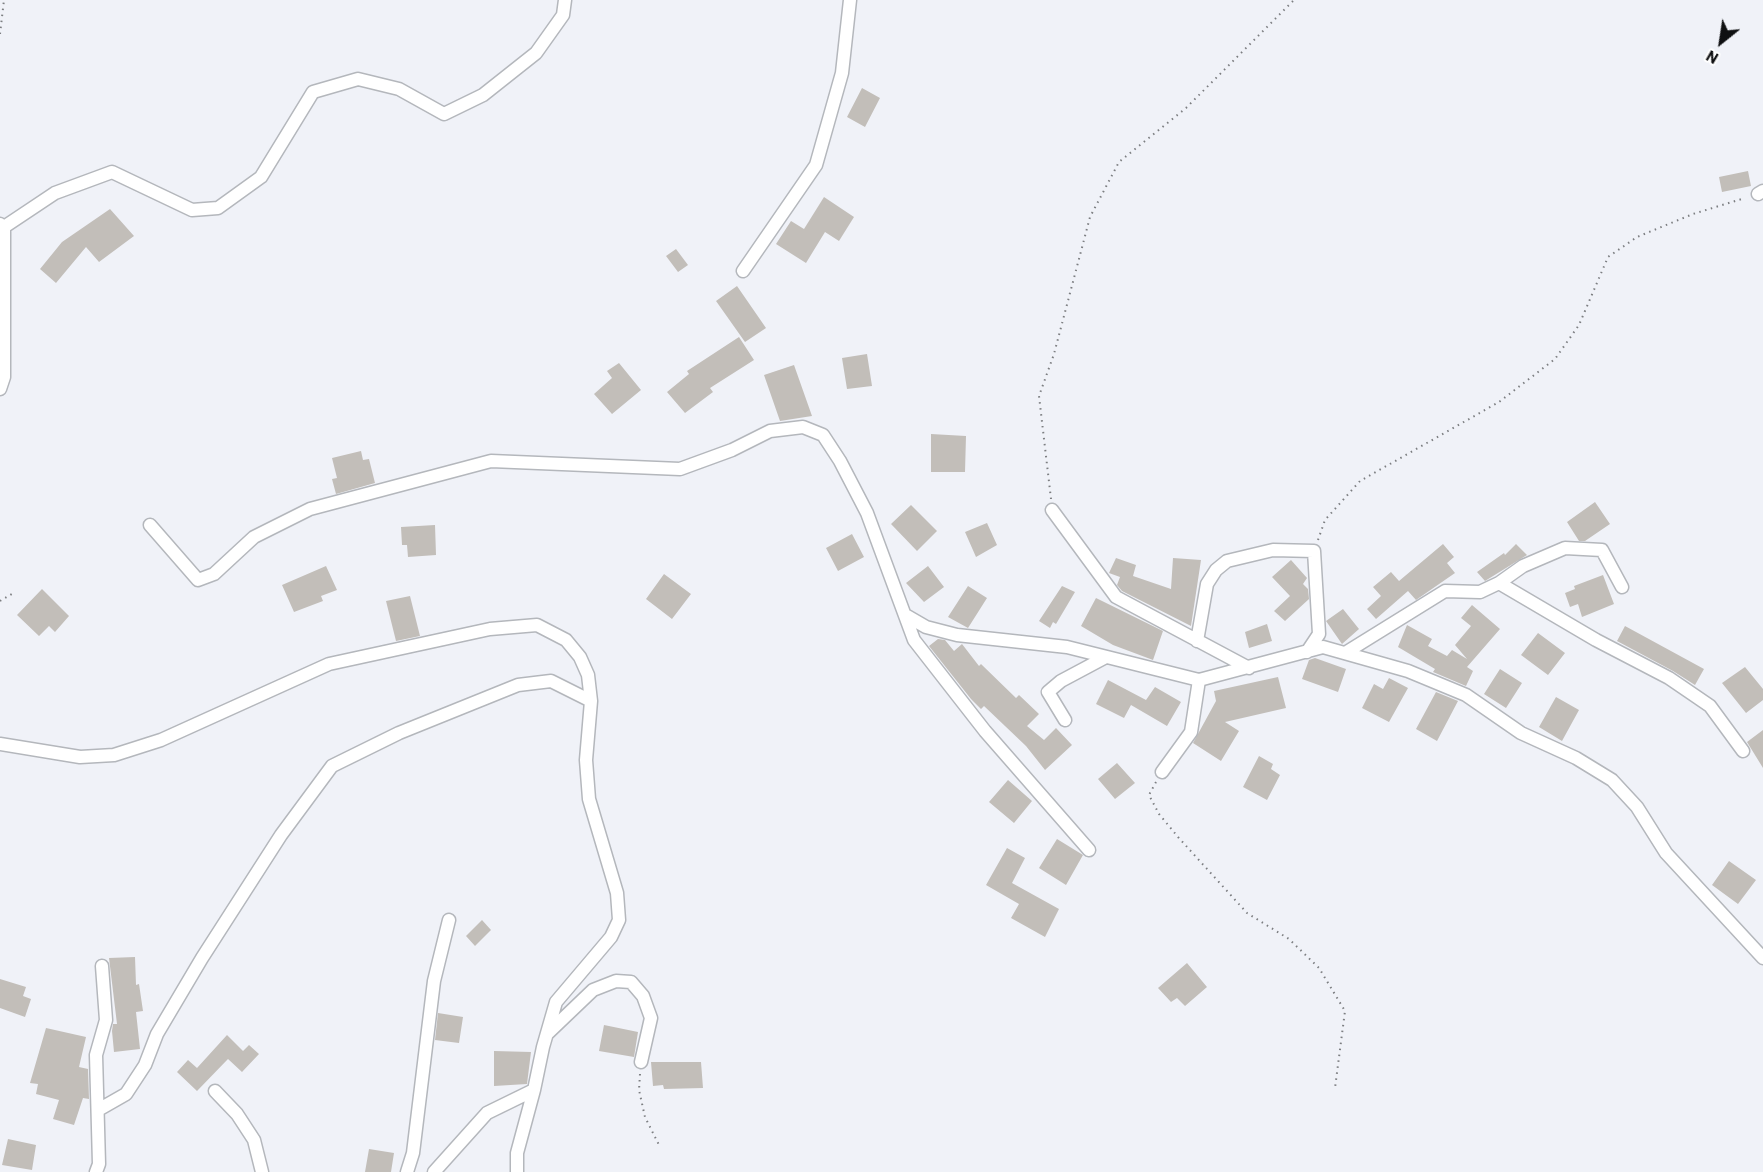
<!DOCTYPE html>
<style>
body{margin:0}
#map{position:relative;width:1763px;height:1172px;overflow:hidden;background:#f0f2f8;font-family:Barlow,sans-serif}
canvas{display:block}
.north{position:absolute;left:1691px;top:12px;width:60px;height:60px;-webkit-text-stroke:4px #fff;paint-order:stroke;rotate:210deg;font-size:16px;font-weight:700;line-height:24px;text-align:center;color:#0f1012}
.north::after{content:'';display:block;margin:auto;width:21px;height:27px;background:#0f1012;clip-path:polygon(50% 0,100% 100%,50% 72%,0 100%)}
</style>
<div id="map">
<canvas width="1763" height="1172"></canvas>
<div class="north">N</div>
</div>
<script>
const ctx = document.querySelector('canvas').getContext('2d');
ctx.lineJoin = 'round';
function fillPath(path, color) {
  ctx.fillStyle = color;
  ctx.fill(path, 'evenodd');
}
function toPath(rows) {
  const path = new Path2D();
  for (const r of rows) {
    path.moveTo(r[0], r[1]);
    for (let i = 2; i < r.length; i += 2) path.lineTo(r[i], r[i + 1]);
  }
  return path;
}
function stroke(path, color, width, dash) {
  ctx.strokeStyle = color;
  ctx.lineWidth = width;
  ctx.lineCap = dash ? 'butt' : 'round';
  ctx.setLineDash(dash || []);
  ctx.stroke(path);
}
fillPath(toPath([
 [862,88,880,98,865,127,847,117],
 [1748,171,1751,186,1722,192,1719,177],
 [824,197,854,217,839,241,825,232,806,263,776,244,791,221,804,229],
 [110,209,134,236,99,262,86,247,56,283,40,269,62,242],
 [676,249,688,265,678,272,666,256],
 [737,286,766,328,745,342,716,301],
 [739,337,754,360,710,388,713,392,685,413,667,392,689,374,687,371],
 [867,354,872,386,847,389,842,358],
 [619,363,641,390,612,414,594,394,612,378,607,371],
 [794,365,812,416,780,421,764,375],
 [931,434,966,436,965,472,931,472],
 [361,451,363,460,369,459,375,483,336,494,332,479,337,478,332,458],
 [1595,502,1610,524,1585,541,1579,541,1567,522],
 [911,505,937,531,917,551,891,524],
 [987,523,997,545,976,557,965,532],
 [435,525,436,555,408,557,407,545,402,545,401,527],
 [852,534,864,557,838,571,826,548],
 [1443,544,1454,557,1447,563,1455,573,1416,600,1408,591,1376,619,1367,609,1381,596,1373,587,1391,572,1399,581],
 [1516,544,1527,555,1485,581,1477,572,1504,553,1505,555],
 [1116,558,1136,565,1133,576,1171,589,1173,558,1201,560,1191,626,1122,591,1117,585,1120,577,1109,573],
 [1291,560,1307,578,1303,584,1308,589,1309,599,1285,621,1274,611,1290,596,1272,577],
 [326,566,337,590,321,596,323,601,294,612,282,585],
 [928,566,944,587,924,602,906,583],
 [664,574,691,594,672,619,646,599],
 [1603,575,1614,604,1582,617,1578,604,1570,607,1565,593,1575,589,1574,586],
 [968,586,987,598,968,628,948,617],
 [1062,586,1075,592,1056,624,1053,622,1050,628,1039,621],
 [42,589,69,616,55,632,49,626,39,636,17,615],
 [410,596,420,636,396,641,386,601],
 [1096,598,1163,631,1153,660,1113,645,1081,626],
 [1472,605,1500,629,1467,667,1473,671,1466,686,1433,672,1435,669,1398,647,1407,625,1432,639,1428,646,1447,656,1452,650,1467,659,1455,645,1471,626,1461,618],
 [1343,609,1359,629,1342,644,1326,621],
 [1267,624,1272,641,1249,648,1245,632],
 [1625,626,1704,669,1695,685,1673,671,1617,641],
 [1538,633,1565,653,1548,675,1521,655],
 [938,639,945,640,954,651,962,644,979,666,981,664,1016,698,1019,695,1039,714,1027,726,1044,740,1056,728,1072,745,1045,770,1026,746,984,706,981,709,971,699,929,646],
 [1315,658,1346,669,1338,692,1302,679,1309,660],
 [1745,667,1763,689,1763,700,1746,713,1722,683],
 [1500,669,1522,683,1506,708,1484,694],
 [1278,677,1286,708,1225,722,1239,731,1221,761,1193,743,1216,701,1214,691],
 [1389,678,1408,688,1389,722,1362,708,1374,684,1383,689],
 [1108,680,1146,700,1155,687,1181,702,1167,726,1131,705,1124,718,1096,704],
 [1436,692,1458,701,1437,741,1416,729],
 [1556,697,1579,710,1562,741,1539,727],
 [1763,730,1763,768,1747,742],
 [1259,756,1273,764,1271,769,1280,775,1267,800,1243,787],
 [1117,763,1135,783,1115,799,1098,779],
 [1008,780,1032,801,1014,823,989,802],
 [1057,839,1083,855,1066,885,1039,868],
 [1007,848,1025,858,1012,883,1059,909,1045,937,1011,918,1019,904,986,885],
 [1729,861,1756,880,1738,904,1712,885],
 [482,920,491,930,475,946,466,936],
 [135,957,136,985,139,984,143,1011,136,1012,140,1049,114,1052,112,1031,113,1024,117,1024,109,958],
 [1187,963,1207,987,1185,1006,1177,998,1171,1002,1158,988],
 [0,979,26,987,23,996,31,999,25,1017,0,1008],
 [438,1013,463,1017,459,1043,435,1040],
 [604,1025,638,1032,634,1057,599,1051],
 [46,1028,86,1037,79,1067,88,1069,89,1099,83,1098,74,1125,53,1119,59,1100,36,1094,38,1084,30,1083],
 [227,1035,243,1051,249,1045,259,1054,242,1072,228,1059,197,1091,177,1072,188,1060,197,1068],
 [494,1051,531,1052,527,1084,494,1086],
 [651,1062,701,1062,703,1088,664,1089,663,1085,653,1086],
 [8,1139,36,1145,32,1170,2,1165],
 [369,1149,394,1153,391,1172,365,1172]
]), '#c2beb9');
const street = toPath([
 [1758,194,1763,191],
 [0,224,4,227,55,193,112,172,192,210,218,208,261,177,313,92,358,79,399,89,444,114,483,95,536,53,563,15,565,0],
 [743,271,816,165,842,73,850,0],
 [0,389,4,377,4,227],
 [1052,510,1116,597,1249,668],
 [150,525,198,580,214,574,254,537,310,509,491,461,680,469,732,450,770,431,803,427,823,435,840,461,867,513,914,640,985,731,1089,850],
 [1499,583,1596,640,1669,678,1710,706,1743,751],
 [907,616,926,627,957,635,1067,647,1199,680,1323,647,1408,671,1466,695,1521,733,1576,758,1612,780,1637,807,1666,853,1763,958],
 [1197,641,1207,584,1216,570,1227,561,1273,550,1314,551,1319,634,1307,652],
 [1345,653,1445,591,1480,592,1499,583,1523,566,1565,548,1602,550,1622,587],
 [1065,720,1048,692,1061,681,1106,657],
 [0,744,80,757,114,755,161,740,329,664,490,629,537,625,566,640,580,657,588,675,591,701,586,760,589,799,617,893,619,920,611,937,556,1002,543,1047,534,1090,487,1113,434,1172],
 [1162,772,1191,732,1199,680],
 [548,1033,593,990,616,981,631,982,643,996,651,1018,641,1062],
 [215,1091,237,1114,254,1140,262,1172],
 [98,1110,126,1094,145,1065,157,1034,202,958,281,835,332,766,399,733,518,685,551,681,591,701],
 [96,1172,99,1164,96,1055,106,1020,102,966],
 [407,1172,413,1153,434,981,449,920],
 [517,1172,517,1153,534,1090]
]);
stroke(street, '#b4b7bc', 15);
stroke(toPath([
 [0,34,4,0],
 [1051,499,1039,396,1054,354,1090,217,1119,162,1186,108,1294,0],
 [1318,540,1325,520,1360,481,1499,402,1555,359,1579,325,1608,257,1637,237,1693,214,1745,198],
 [0,601,12,594],
 [1156,782,1149,795,1159,814,1178,837,1247,913,1289,939,1319,968,1345,1011,1335,1088],
 [640,1074,639,1090,645,1117,660,1147]
]), '#7c7e81', 2, [1.5, 4.5]);
stroke(street, '#fff', 12);
</script>
